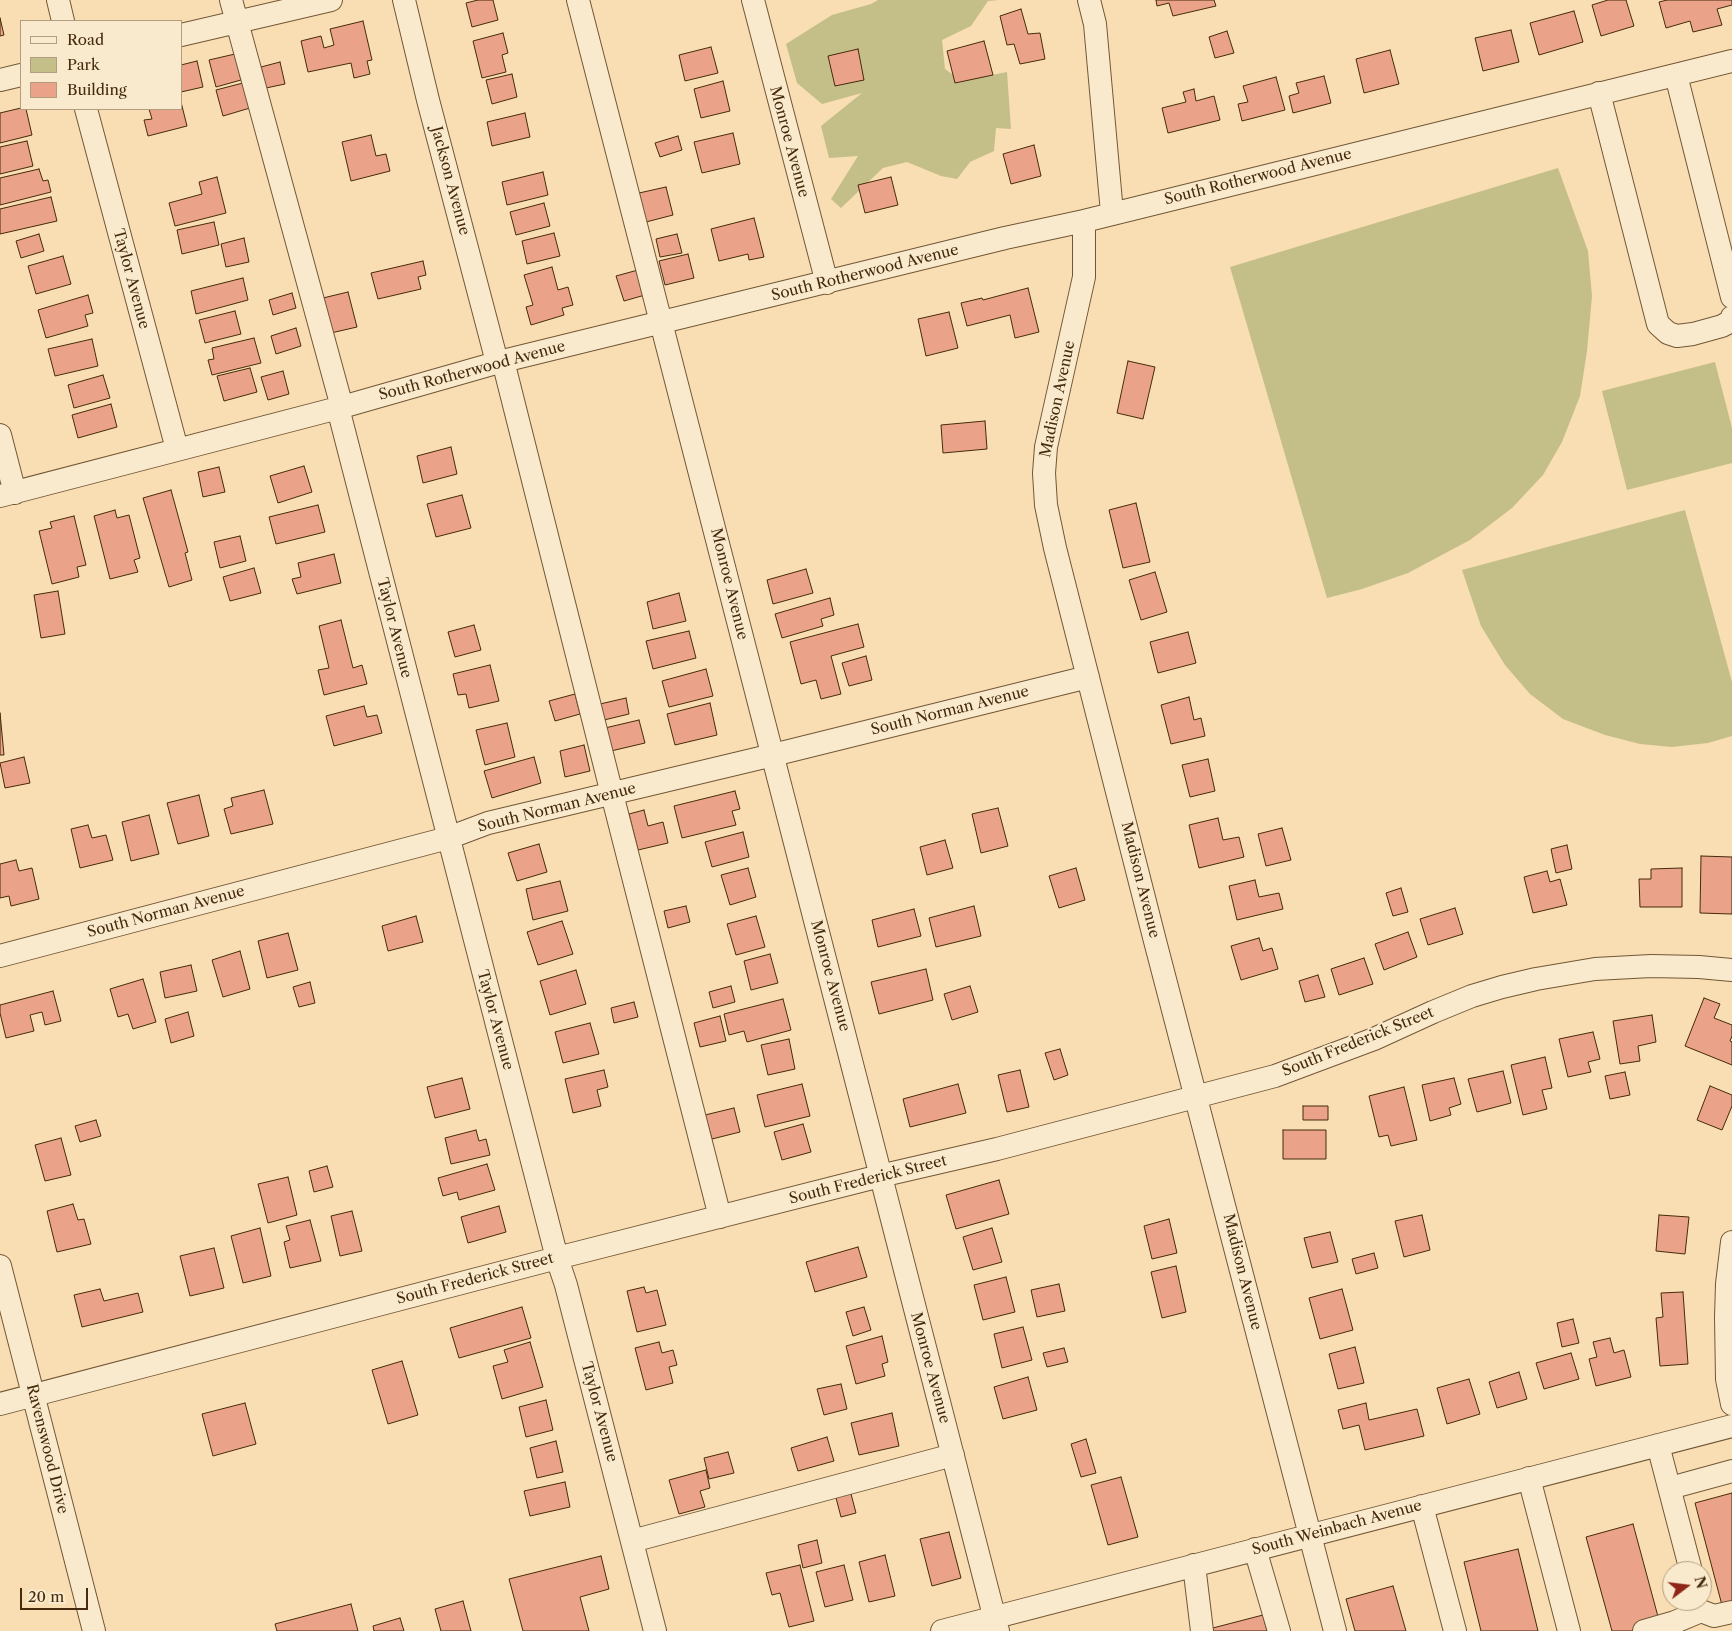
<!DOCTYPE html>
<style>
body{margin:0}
#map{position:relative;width:1732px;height:1631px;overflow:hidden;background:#f8deb2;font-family:"Libre Caslon Text",serif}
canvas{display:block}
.legend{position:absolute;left:20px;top:20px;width:162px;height:90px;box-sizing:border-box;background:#faeacd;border:1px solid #b29d80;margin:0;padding:6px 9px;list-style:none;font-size:15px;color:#452a0c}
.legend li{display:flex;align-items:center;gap:10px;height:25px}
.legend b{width:25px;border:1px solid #b29d80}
.north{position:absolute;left:1662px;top:1561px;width:50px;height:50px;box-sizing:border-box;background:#faeacd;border:1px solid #b29d80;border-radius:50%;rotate:75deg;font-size:14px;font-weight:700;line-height:20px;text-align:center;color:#452a0c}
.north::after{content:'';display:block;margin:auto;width:18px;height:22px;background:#8f2418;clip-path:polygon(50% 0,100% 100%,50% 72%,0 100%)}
.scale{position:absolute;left:20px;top:1588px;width:68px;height:22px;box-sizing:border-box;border:2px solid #452a0c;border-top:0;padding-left:6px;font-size:15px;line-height:18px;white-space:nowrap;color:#452a0c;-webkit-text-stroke:4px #faeacd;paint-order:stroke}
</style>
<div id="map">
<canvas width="1732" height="1631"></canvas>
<ul class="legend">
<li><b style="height:6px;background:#faeacd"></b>Road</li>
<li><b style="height:14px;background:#c4bf88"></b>Park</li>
<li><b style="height:14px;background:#eaa389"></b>Building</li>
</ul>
<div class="north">N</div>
<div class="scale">20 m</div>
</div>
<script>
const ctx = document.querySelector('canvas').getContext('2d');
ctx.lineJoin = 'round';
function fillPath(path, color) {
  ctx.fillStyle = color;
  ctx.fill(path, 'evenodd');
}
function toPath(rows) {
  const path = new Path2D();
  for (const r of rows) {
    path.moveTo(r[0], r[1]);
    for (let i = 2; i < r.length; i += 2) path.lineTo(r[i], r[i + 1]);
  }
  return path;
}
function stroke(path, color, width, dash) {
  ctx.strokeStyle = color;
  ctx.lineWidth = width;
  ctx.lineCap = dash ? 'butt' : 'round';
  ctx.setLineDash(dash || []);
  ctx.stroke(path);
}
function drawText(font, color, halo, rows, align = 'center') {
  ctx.font = font + ' "Libre Caslon Text",serif';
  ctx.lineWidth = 4;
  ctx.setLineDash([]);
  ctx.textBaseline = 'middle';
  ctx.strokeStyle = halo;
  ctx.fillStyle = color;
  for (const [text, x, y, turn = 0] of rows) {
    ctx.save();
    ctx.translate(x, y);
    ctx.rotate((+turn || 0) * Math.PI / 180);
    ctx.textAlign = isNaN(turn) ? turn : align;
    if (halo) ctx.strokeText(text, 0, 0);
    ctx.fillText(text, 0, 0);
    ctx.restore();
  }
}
fillPath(toPath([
 [878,0,999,0,988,1,971,26,942,40,945,69,962,81,1007,72,1011,129,996,128,994,151,970,162,957,179,941,176,907,162,883,168,841,208,831,199,858,156,829,158,821,126,862,93,822,104,797,83,786,44,832,15,871,4],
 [1558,168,1588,251,1592,296,1587,351,1580,396,1562,442,1543,475,1512,508,1470,540,1408,573,1362,589,1327,598,1230,267],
 [1715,362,1732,428,1732,463,1627,490,1602,391],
 [1685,510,1732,682,1732,736,1708,743,1672,747,1640,744,1605,735,1563,719,1530,694,1505,665,1481,626,1462,570]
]), '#c4bf88');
const building = toPath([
 [478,0,493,0,498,20,472,27,466,3,478,0],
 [1156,0,1214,0,1216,6,1173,16,1169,3,1157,6,1156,0],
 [1626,0,1634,26,1601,36,1592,5,1608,0,1626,0],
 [1667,0,1732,0,1732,5,1717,9,1722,25,1693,32,1690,21,1666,28,1659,2,1667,0],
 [1021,9,1028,34,1040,33,1045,59,1020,64,1014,44,1007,45,1000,16,1021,9],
 [1574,11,1583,42,1539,55,1530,23,1574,11],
 [0,18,4,35,0,36,0,18],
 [363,21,372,60,367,61,370,74,354,78,351,63,308,72,301,41,321,36,324,48,334,45,330,29,363,21],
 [1511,30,1519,62,1483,71,1475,38,1511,30],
 [1227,31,1234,53,1215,58,1209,37,1227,31],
 [503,33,508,53,502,55,506,72,482,78,473,41,503,33],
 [984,41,993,75,955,83,947,51,984,41],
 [711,47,718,73,685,81,679,55,711,47],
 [858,49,864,80,835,86,828,56,858,49],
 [1390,50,1399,84,1364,93,1356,59,1390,50],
 [235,54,241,80,216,87,209,60,235,54],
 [197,61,203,87,181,92,181,65,197,61],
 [280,62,285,84,266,88,261,67,280,62],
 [512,74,517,97,492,104,486,80,512,74],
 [1324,76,1331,103,1293,113,1289,96,1299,93,1296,83,1324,76],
 [1276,77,1285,110,1242,121,1238,104,1248,102,1243,86,1276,77],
 [723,81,730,111,701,118,694,89,723,81],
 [243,83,250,108,223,116,216,90,243,83],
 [1194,89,1196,101,1214,96,1220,120,1168,133,1162,108,1186,102,1183,92,1194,89],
 [181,102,187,126,148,136,144,120,152,119,149,109,181,109,181,102],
 [21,108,26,109,32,135,0,143,0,113,21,108],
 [525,113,530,137,492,146,487,122,525,113],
 [733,133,740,164,702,173,694,142,733,133],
 [371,135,376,156,386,154,390,171,351,181,342,142,371,135],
 [678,136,682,150,660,157,655,143,678,136],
 [27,141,33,166,0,174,0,147,27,141],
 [1034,145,1041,176,1011,184,1003,154,1034,145],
 [39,169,43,181,48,180,51,192,0,205,0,178,39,169],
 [543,172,548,195,507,205,502,182,543,172],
 [217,177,226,213,175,226,169,203,202,194,199,182,217,177],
 [891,177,898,205,865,213,858,185,891,177],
 [666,187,673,215,646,222,639,193,666,187],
 [51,197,57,221,0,234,0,209,51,197],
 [544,203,550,226,516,235,510,212,544,203],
 [754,218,764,257,749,260,748,254,719,261,711,229,754,218],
 [214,222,219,245,182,254,177,230,214,222],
 [554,233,560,256,527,264,522,241,554,233],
 [39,234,44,251,21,258,16,241,39,234],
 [677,234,682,253,660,257,656,239,677,234],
 [244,238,249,262,226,267,221,244,244,238],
 [688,254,694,278,665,285,659,261,688,254],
 [63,256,71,284,36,294,28,266,63,256],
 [423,261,426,275,418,277,421,289,378,299,371,273,423,261],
 [552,267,558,290,568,287,573,305,562,308,564,315,531,325,526,307,533,305,524,275,552,267],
 [638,270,645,295,624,301,616,276,638,270],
 [243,278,248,300,196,314,191,291,243,278],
 [1028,288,1039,332,1015,338,1010,315,967,326,961,303,982,298,983,300,1028,288],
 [348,292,357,327,331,333,323,298,348,292],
 [292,293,296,308,273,315,269,300,292,293],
 [88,295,93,313,85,315,88,326,46,338,38,310,88,295],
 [235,311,241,334,205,343,199,320,235,311],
 [949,312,958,348,926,356,918,319,949,312],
 [296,328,301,346,276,354,271,336,296,328],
 [254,338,261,363,212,375,208,360,214,359,212,348,254,338],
 [92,339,98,366,55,376,48,349,92,339],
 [1128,361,1155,367,1143,419,1117,413,1128,361],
 [250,368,257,392,224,401,217,376,250,368],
 [283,371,289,394,268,400,261,377,283,371],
 [103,375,110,398,74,408,68,385,103,375],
 [111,404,117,427,78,438,72,415,111,404],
 [985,421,987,449,943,453,941,425,985,421],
 [451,447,457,474,423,483,417,456,451,447],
 [304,466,312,492,278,503,270,476,304,466],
 [219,467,225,492,203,497,198,472,219,467],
 [171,490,188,552,185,553,192,580,169,587,143,498,171,490],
 [462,495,471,528,436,537,427,504,462,495],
 [1136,503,1150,562,1123,568,1109,510,1136,503],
 [318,505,325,532,276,544,269,517,318,505],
 [115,510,117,518,129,515,140,558,134,560,138,572,110,579,94,516,115,510],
 [74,516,86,565,77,567,79,577,52,584,39,531,52,528,50,522,74,516],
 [240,536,246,561,220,568,214,542,240,536],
 [334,554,341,583,297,594,292,579,301,577,298,563,334,554],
 [254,568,261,593,230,601,223,577,254,568],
 [806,569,813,593,773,604,767,580,806,569],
 [1155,572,1167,612,1141,620,1129,580,1155,572],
 [58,591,65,634,41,638,34,595,58,591],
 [679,593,686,621,653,629,647,602,679,593],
 [830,598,834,615,821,619,823,626,782,638,775,614,830,598],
 [341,620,353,668,362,665,367,684,324,695,318,670,329,668,319,626,341,620],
 [858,624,864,647,831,656,841,694,821,699,816,680,801,684,790,642,858,624],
 [474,625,481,650,455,657,448,632,474,625],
 [689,631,696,658,653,669,646,641,689,631],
 [1188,632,1196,663,1158,673,1150,642,1188,632],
 [866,656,872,680,849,686,842,663,866,656],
 [490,665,499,701,469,708,466,694,458,695,453,674,490,665],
 [706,669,713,696,669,707,662,681,706,669],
 [575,694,580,714,555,721,549,701,575,694],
 [1189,697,1194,720,1201,718,1205,736,1171,744,1161,705,1189,697],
 [626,698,629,714,604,720,600,704,626,698],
 [710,703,717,735,675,745,667,714,710,703],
 [364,706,367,717,377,715,382,733,334,746,326,716,364,706],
 [0,713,4,755,0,755,0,713],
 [639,720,645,743,611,751,605,728,639,720],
 [507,723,515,757,485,765,476,730,507,723],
 [584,745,590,771,565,777,560,751,584,745],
 [24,757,30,783,5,788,0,763,24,757],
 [534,757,541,783,492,798,484,771,534,757],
 [1208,759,1215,791,1190,797,1182,765,1208,759],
 [264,790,273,824,231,834,224,809,233,806,231,798,264,790],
 [735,791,740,809,732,811,736,825,682,838,674,806,735,791],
 [199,795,209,836,178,844,167,803,199,795],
 [998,808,1008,846,981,853,972,814,998,808],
 [644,810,648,826,663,822,668,843,638,850,629,814,644,810],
 [149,815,159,854,131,861,122,822,149,815],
 [1218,818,1223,840,1239,837,1244,857,1199,868,1189,825,1218,818],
 [88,825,92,838,106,835,113,860,80,868,71,829,88,825],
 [1282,828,1291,860,1266,866,1258,834,1282,828],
 [743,832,749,857,712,867,705,842,743,832],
 [945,840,953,868,927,875,920,847,945,840],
 [539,844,547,872,517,881,508,853,539,844],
 [1567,845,1572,869,1556,873,1551,849,1567,845],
 [1701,856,1732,857,1732,914,1700,913,1701,856],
 [16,860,19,871,32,868,39,899,11,906,9,896,0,898,0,864,16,860],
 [748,868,756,897,730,905,721,875,748,868],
 [1076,868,1085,900,1059,908,1049,876,1076,868],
 [1682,868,1682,907,1640,907,1639,879,1651,879,1651,869,1682,868],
 [1547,871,1550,882,1560,879,1567,905,1533,913,1524,877,1547,871],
 [1255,880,1259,897,1279,893,1283,909,1237,920,1229,886,1255,880],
 [560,881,568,911,533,920,526,889,560,881],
 [1401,888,1408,912,1393,916,1386,893,1401,888],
 [686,906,690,922,668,928,664,911,686,906],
 [974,906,981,936,936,947,929,918,974,906],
 [1455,908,1463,934,1428,945,1420,919,1455,908],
 [914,909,921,936,878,947,872,920,914,909],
 [416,916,423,942,388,951,382,926,416,916],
 [756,916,765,947,736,955,727,924,756,916],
 [562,921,573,954,538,965,527,932,562,921],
 [1408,932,1417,957,1384,970,1375,944,1408,932],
 [288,933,298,970,267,978,258,941,288,933],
 [1259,938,1263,951,1272,948,1278,969,1241,980,1231,946,1259,938],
 [240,951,250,989,223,997,212,960,240,951],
 [770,954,778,983,751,990,744,961,770,954],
 [1364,958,1373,984,1339,995,1331,969,1364,958],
 [191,965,197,991,165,998,160,972,191,965],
 [926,969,933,1000,879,1014,871,982,926,969],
 [576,970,586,1004,550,1015,540,981,576,970],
 [1318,975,1325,997,1305,1002,1299,981,1318,975],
 [143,979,156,1022,133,1029,128,1014,118,1017,110,989,143,979],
 [310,982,315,1003,299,1007,293,987,310,982],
 [731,986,735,1002,713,1008,709,992,731,986],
 [970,986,978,1012,952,1020,944,994,970,986],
 [53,991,61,1021,45,1025,42,1012,30,1015,34,1031,6,1038,0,1013,0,1005,53,991],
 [1704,998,1720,1004,1714,1018,1732,1025,1732,1036,1730,1041,1732,1042,1732,1065,1685,1046,1704,998],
 [783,999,791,1030,747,1042,744,1031,729,1035,724,1014,783,999],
 [634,1002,638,1017,614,1023,611,1008,634,1002],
 [188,1012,194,1036,171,1043,165,1019,188,1012],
 [1652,1015,1656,1042,1638,1046,1640,1061,1620,1064,1613,1021,1652,1015],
 [720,1016,726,1041,700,1047,694,1023,720,1016],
 [590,1023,599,1054,563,1063,555,1032,590,1023],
 [1593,1032,1600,1059,1588,1062,1591,1072,1568,1077,1559,1039,1593,1032],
 [789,1039,795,1069,768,1075,761,1045,789,1039],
 [1060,1049,1068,1075,1054,1080,1045,1053,1060,1049],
 [1545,1057,1552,1088,1542,1090,1547,1109,1523,1115,1511,1065,1545,1057],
 [604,1070,608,1087,597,1090,601,1106,573,1113,565,1079,604,1070],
 [1020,1070,1029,1107,1007,1112,998,1075,1020,1070],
 [1503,1071,1511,1103,1477,1112,1468,1079,1503,1071],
 [1625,1072,1630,1095,1610,1099,1605,1076,1625,1072],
 [462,1078,470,1109,435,1118,427,1087,462,1078],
 [1454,1078,1461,1104,1449,1108,1451,1115,1430,1121,1422,1085,1454,1078],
 [802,1084,810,1116,765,1127,757,1095,802,1084],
 [958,1084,966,1113,910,1127,903,1099,958,1084],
 [1710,1086,1732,1095,1732,1106,1722,1130,1697,1120,1710,1086],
 [1404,1087,1417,1140,1391,1146,1388,1135,1379,1137,1369,1096,1404,1087],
 [1303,1106,1328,1106,1328,1120,1303,1120,1303,1106],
 [734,1108,740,1132,712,1139,705,1115,734,1108],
 [96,1120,101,1136,80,1142,75,1126,96,1120],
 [803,1124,811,1152,782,1160,774,1132,803,1124],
 [476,1130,479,1141,486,1139,490,1155,451,1164,445,1138,476,1130],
 [1283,1130,1326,1130,1326,1159,1283,1159,1283,1130],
 [61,1138,71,1175,45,1181,35,1145,61,1138],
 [487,1164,495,1190,459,1200,457,1192,443,1196,438,1178,487,1164],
 [327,1166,333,1187,314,1192,309,1171,327,1166],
 [288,1177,297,1215,268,1223,258,1184,288,1177],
 [999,1180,1009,1214,956,1229,946,1195,999,1180],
 [73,1204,78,1220,84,1219,91,1244,57,1252,47,1211,73,1204],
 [499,1206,506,1232,468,1243,461,1217,499,1206],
 [352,1211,362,1251,340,1256,331,1216,352,1211],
 [1422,1215,1430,1250,1404,1257,1395,1221,1422,1215],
 [1659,1215,1689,1217,1685,1254,1656,1251,1659,1215],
 [1169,1219,1177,1253,1152,1259,1144,1226,1169,1219],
 [310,1220,321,1261,290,1268,284,1242,290,1240,286,1226,310,1220],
 [260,1228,271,1276,243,1283,231,1236,260,1228],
 [992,1228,1002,1262,973,1270,963,1237,992,1228],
 [1330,1232,1338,1262,1312,1268,1304,1238,1330,1232],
 [858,1247,867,1277,815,1292,806,1262,858,1247],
 [214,1248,224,1288,190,1296,180,1256,214,1248],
 [1374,1253,1378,1268,1356,1274,1352,1259,1374,1253],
 [1176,1266,1186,1312,1162,1318,1151,1272,1176,1266],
 [1006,1277,1015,1312,983,1320,974,1285,1006,1277],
 [1059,1284,1065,1311,1037,1317,1031,1290,1059,1284],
 [644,1287,646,1293,657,1290,666,1325,637,1332,627,1291,644,1287],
 [100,1289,104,1301,138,1293,143,1312,82,1327,74,1295,100,1289],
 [1342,1289,1353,1330,1320,1339,1309,1298,1342,1289],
 [1683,1292,1688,1364,1660,1366,1656,1318,1663,1317,1661,1293,1683,1292],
 [522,1307,531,1338,459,1358,450,1328,522,1307],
 [864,1307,871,1330,853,1336,846,1312,864,1307],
 [1573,1319,1579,1343,1562,1347,1557,1323,1573,1319],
 [1023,1327,1032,1360,1002,1368,994,1334,1023,1327],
 [882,1336,888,1362,882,1364,885,1376,856,1384,846,1346,882,1336],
 [1610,1338,1614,1353,1624,1350,1631,1377,1596,1386,1589,1359,1597,1357,1593,1342,1610,1338],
 [530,1342,543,1387,502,1399,493,1366,508,1362,504,1350,530,1342],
 [659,1342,662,1353,673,1350,677,1365,669,1367,673,1383,646,1390,635,1348,659,1342],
 [1355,1347,1364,1383,1338,1389,1329,1354,1355,1347],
 [1064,1348,1068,1362,1047,1367,1043,1353,1064,1348],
 [1571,1353,1579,1379,1544,1389,1536,1363,1571,1353],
 [402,1361,418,1415,388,1424,372,1370,402,1361],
 [1519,1372,1527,1399,1497,1408,1489,1382,1519,1372],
 [1028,1377,1037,1410,1003,1419,994,1387,1028,1377],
 [1469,1379,1480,1414,1447,1424,1437,1388,1469,1379],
 [841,1384,847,1409,824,1415,817,1389,841,1384],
 [546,1400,553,1430,526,1437,519,1407,546,1400],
 [245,1403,256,1444,213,1456,202,1414,245,1403],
 [1366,1403,1369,1420,1417,1409,1424,1436,1365,1450,1359,1425,1343,1429,1338,1410,1366,1403],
 [892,1413,899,1446,859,1455,851,1423,892,1413],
 [827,1437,834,1461,798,1471,791,1448,827,1437],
 [1086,1439,1096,1473,1081,1477,1071,1444,1086,1439],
 [556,1441,563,1472,537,1478,530,1448,556,1441],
 [728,1452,734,1473,709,1479,704,1458,728,1452],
 [706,1470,710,1488,700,1491,705,1507,679,1514,669,1480,706,1470],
 [1121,1477,1138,1537,1108,1545,1091,1485,1121,1477],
 [565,1482,570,1507,530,1516,524,1491,565,1482],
 [850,1490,856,1513,841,1517,835,1494,850,1490],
 [1732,1493,1732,1607,1723,1609,1695,1503,1732,1493],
 [1633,1524,1660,1624,1634,1631,1612,1631,1586,1537,1633,1524],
 [949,1532,961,1578,932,1586,920,1539,949,1532],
 [817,1540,822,1563,803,1568,798,1545,817,1540],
 [1518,1549,1538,1631,1481,1631,1464,1562,1518,1549],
 [885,1555,895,1596,869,1602,859,1562,885,1555],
 [601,1556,609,1589,580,1597,589,1631,523,1631,509,1579,601,1556],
 [800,1565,814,1621,789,1627,780,1593,772,1595,766,1573,800,1565],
 [844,1565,853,1600,825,1607,816,1572,844,1565],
 [1393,1586,1406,1631,1355,1631,1346,1599,1393,1586],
 [463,1601,471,1631,441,1631,435,1609,463,1601],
 [351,1604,358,1631,277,1631,275,1624,351,1604],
 [1263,1615,1267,1631,1210,1631,1209,1629,1263,1615],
 [400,1618,404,1631,374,1631,373,1626,400,1618]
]);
fillPath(building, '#eaa389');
stroke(building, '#452a0c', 1);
const minor = toPath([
 [58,0,63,21],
 [231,0,342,407],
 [404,0,428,100,497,362],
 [578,0,998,1631],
 [753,0,827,283],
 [1089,0,1095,24,1112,213],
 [181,35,331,0],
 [1676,75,1732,297],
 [0,80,21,75],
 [1599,93,1658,324,1668,333,1677,336,1693,334,1722,326,1731,321,1732,317],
 [86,109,177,449],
 [1084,221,1084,277,1046,447,1044,473,1046,505,1055,548,1155,941,1335,1631],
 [503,361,612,794,720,1217],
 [338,408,557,1258,566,1285,655,1631],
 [0,435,15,493],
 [0,496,342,407,503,361,1005,238,1084,221,1732,61],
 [0,956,448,838,488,823,773,755,1088,677],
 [1732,1242,1727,1284,1726,1317,1727,1379,1732,1404],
 [0,1266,94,1631],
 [0,1404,557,1258,880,1176,997,1149,1275,1076,1374,1039,1433,1012,1472,996,1502,987,1536,979,1595,969,1651,966,1699,967,1732,970],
 [1658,1445,1691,1571],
 [1529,1478,1569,1631],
 [1670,1488,1732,1471],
 [1422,1506,1455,1631],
 [632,1541,953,1455],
 [1255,1549,1279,1631],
 [1194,1565,1202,1631],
 [942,1631,1732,1426],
 [1644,1631,1675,1622,1701,1611,1714,1616,1732,1612]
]);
stroke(minor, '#725736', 24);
stroke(minor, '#faeacd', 22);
drawText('15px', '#452a0c', '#faeacd', [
 ["Monroe Avenue",789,142,75],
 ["South Rotherwood Avenue",1258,177,-14],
 ["Jackson Avenue",450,181,75],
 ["South Rotherwood Avenue",865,273,-14],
 ["Taylor Avenue",131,279,75],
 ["South Rotherwood Avenue",472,371,-15],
 ["Madison Avenue",1058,399,-78],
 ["Monroe Avenue",729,584,76],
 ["Taylor Avenue",394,628,76],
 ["South Norman Avenue",950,711,-14],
 ["South Norman Avenue",557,808,-14],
 ["Madison Avenue",1140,880,76],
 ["South Norman Avenue",166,912,-15],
 ["Monroe Avenue",830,976,75],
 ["Taylor Avenue",495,1020,75],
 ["South Frederick Street",1358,1042,-22],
 ["South Frederick Street",868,1180,-14],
 ["Madison Avenue",1242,1272,76],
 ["South Frederick Street",475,1279,-15],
 ["Monroe Avenue",930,1368,75],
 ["Taylor Avenue",599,1412,75],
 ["Ravenswood Drive",47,1449,76],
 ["South Weinbach Avenue",1337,1528,-15]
]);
</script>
